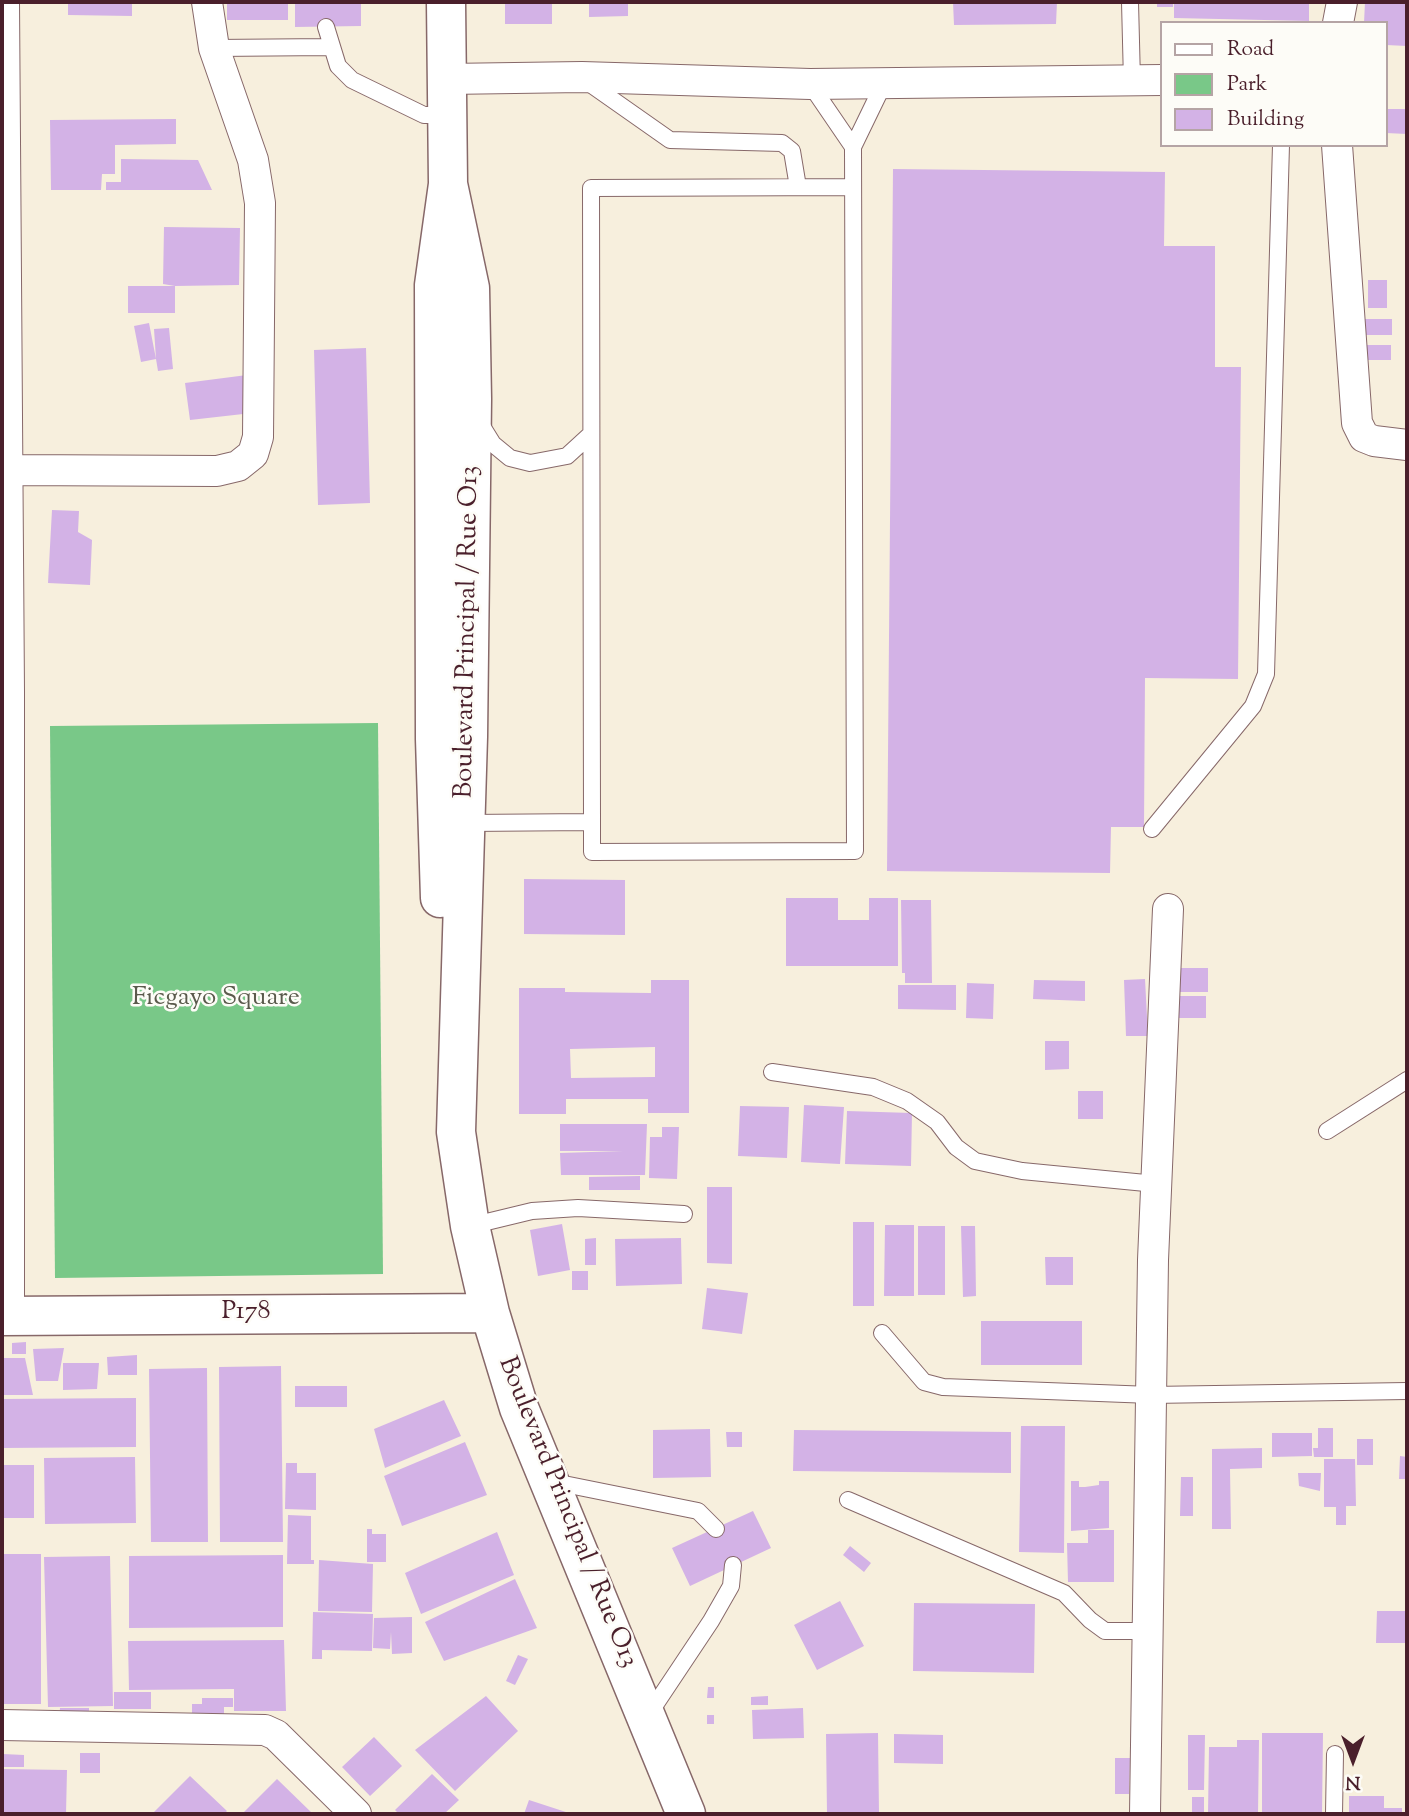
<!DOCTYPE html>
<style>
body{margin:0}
#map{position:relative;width:1409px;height:1816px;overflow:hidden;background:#f7efdd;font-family:"Sorts Mill Goudy",serif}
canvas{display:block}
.frame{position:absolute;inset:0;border:4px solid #4a1f2b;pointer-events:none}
.legend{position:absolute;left:1160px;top:21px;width:228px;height:126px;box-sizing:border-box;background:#fdfcf7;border:2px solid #b5a4a5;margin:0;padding:9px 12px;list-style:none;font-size:21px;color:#4a1f2b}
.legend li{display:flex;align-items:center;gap:14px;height:35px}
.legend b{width:35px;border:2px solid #b5a4a5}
.north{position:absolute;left:1318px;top:1725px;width:70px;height:70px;-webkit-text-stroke:5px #fdfcf7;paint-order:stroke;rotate:180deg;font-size:19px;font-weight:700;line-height:28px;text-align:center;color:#4a1f2b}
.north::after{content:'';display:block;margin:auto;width:24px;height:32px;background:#4a1f2b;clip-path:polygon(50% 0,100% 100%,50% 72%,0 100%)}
</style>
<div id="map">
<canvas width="1409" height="1816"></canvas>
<div class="frame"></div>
<ul class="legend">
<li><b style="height:9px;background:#fff"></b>Road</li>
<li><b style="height:19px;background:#79c888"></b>Park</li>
<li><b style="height:19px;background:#d3b2e6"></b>Building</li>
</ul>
<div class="north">N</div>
</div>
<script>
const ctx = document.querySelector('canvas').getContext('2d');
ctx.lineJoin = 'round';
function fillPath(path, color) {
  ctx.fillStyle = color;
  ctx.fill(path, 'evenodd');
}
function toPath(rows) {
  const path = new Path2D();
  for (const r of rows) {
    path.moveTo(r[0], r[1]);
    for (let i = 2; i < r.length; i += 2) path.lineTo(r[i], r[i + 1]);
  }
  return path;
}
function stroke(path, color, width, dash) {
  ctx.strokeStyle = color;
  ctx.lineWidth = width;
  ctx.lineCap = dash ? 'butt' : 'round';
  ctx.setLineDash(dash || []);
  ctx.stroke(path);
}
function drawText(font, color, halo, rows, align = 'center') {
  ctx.font = font + ' "Sorts Mill Goudy",serif';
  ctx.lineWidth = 5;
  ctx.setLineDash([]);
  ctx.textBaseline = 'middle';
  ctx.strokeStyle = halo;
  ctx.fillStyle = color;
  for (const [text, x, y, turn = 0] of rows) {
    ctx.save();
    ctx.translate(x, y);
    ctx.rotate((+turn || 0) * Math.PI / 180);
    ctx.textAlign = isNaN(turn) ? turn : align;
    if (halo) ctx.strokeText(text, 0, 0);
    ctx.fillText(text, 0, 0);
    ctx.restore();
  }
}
fillPath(toPath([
 [378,723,383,1274,55,1278,50,726]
]), '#79c888');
fillPath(toPath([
 [68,2,132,2,132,16,68,15],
 [227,2,288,2,288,20,227,20],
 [295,2,361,2,361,26,295,27],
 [505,2,552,2,552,24,505,24],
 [589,2,628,2,628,16,589,17],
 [953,2,1057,2,1056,24,954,25],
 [1157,2,1173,2,1173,7,1157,7],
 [1174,2,1309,2,1309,21,1174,18],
 [1365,2,1407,2,1407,46,1386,45,1386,23,1364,23],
 [1386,109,1407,109,1407,134,1386,133],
 [176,119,176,144,115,145,115,174,102,174,101,190,51,190,50,120],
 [121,159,198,160,212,190,106,190,106,182,121,182],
 [893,169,1165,172,1164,246,1215,246,1215,367,1241,367,1238,679,1145,678,1144,827,1111,827,1110,873,887,871],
 [164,227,240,228,239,285,175,286,163,284],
 [1368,280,1387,280,1387,308,1368,308],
 [128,286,175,286,175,313,128,313],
 [1365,319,1392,319,1392,335,1365,335],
 [149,323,156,359,154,329,169,328,173,369,158,371,156,359,141,362,134,326],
 [1364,345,1391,345,1391,360,1364,360],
 [366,348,370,503,318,505,314,350],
 [247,375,252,413,190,420,185,383],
 [52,510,79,511,78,532,92,540,90,585,48,583],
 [524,879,625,880,625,935,524,934],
 [786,898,838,898,838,920,869,920,869,898,898,898,898,966,786,966],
 [901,900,931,900,932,983,905,983,905,973,902,973],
 [1180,968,1208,968,1208,992,1180,992],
 [1145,979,1148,1036,1126,1036,1124,980],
 [651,980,689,980,689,1113,648,1113,648,1099,566,1099,566,1114,519,1114,519,988,565,988,565,992,651,993],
 [655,1047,655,1077,571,1078,570,1049],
 [1034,980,1085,981,1085,1001,1033,999],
 [967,983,994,984,993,1019,966,1018],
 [898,985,956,985,956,1010,898,1009],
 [1177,996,1206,996,1206,1018,1177,1018],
 [1045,1041,1069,1041,1069,1069,1045,1070],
 [1078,1091,1103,1091,1103,1119,1078,1119],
 [804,1105,844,1107,840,1164,801,1162],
 [740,1106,789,1107,787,1158,738,1156],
 [847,1111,912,1113,911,1166,845,1164],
 [560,1124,647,1124,645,1175,561,1175,560,1153,623,1151,560,1151],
 [662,1127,679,1127,677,1179,649,1178,650,1137,662,1137],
 [640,1176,640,1190,589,1190,589,1177],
 [707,1187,732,1187,732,1264,707,1263],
 [853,1222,874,1222,874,1306,853,1306],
 [562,1224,570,1270,538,1276,530,1230],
 [885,1225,914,1225,914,1296,884,1296],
 [918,1226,945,1226,945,1295,918,1295],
 [961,1226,975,1226,976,1296,963,1297],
 [596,1238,596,1265,585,1265,585,1239],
 [681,1238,682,1284,616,1286,615,1239],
 [1045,1257,1073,1257,1073,1285,1046,1285],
 [572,1271,588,1271,588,1290,572,1290],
 [707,1288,748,1293,742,1334,702,1329],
 [981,1321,1082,1321,1082,1365,981,1365],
 [26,1342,26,1354,12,1354,12,1343],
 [64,1348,58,1381,36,1381,33,1349],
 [137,1355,137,1375,108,1375,107,1357],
 [2,1358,25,1358,33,1395,2,1395],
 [63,1363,99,1363,97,1389,63,1390],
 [281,1366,283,1542,220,1542,219,1367],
 [207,1368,208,1542,151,1542,149,1369],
 [295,1386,347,1386,347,1407,295,1407],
 [136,1398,136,1447,2,1448,2,1399],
 [444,1400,461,1436,385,1468,374,1429],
 [1021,1426,1065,1426,1064,1553,1019,1552],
 [1318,1428,1333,1428,1333,1457,1314,1457,1313,1448,1318,1448],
 [710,1429,711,1477,653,1478,653,1430],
 [794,1430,1011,1432,1011,1473,793,1471],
 [726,1432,742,1432,742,1447,727,1447],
 [1272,1433,1312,1433,1312,1456,1272,1457],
 [1357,1439,1373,1439,1373,1465,1357,1465],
 [465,1442,487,1495,402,1526,384,1476],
 [1262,1448,1262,1468,1230,1469,1231,1529,1212,1529,1212,1449],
 [1400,1456,1407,1457,1407,1479,1399,1479],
 [135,1457,136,1523,45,1524,44,1458],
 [1324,1459,1355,1459,1356,1506,1346,1506,1346,1525,1336,1525,1336,1507,1324,1507],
 [286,1463,297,1463,297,1473,316,1473,316,1510,285,1509],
 [2,1465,34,1465,34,1518,2,1518],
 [1298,1473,1321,1473,1320,1491,1299,1486],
 [1181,1477,1193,1477,1193,1516,1180,1516],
 [1071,1481,1079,1481,1079,1487,1085,1487,1099,1485,1099,1481,1109,1481,1109,1528,1071,1531],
 [753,1511,771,1548,690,1586,672,1548],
 [288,1515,311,1516,311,1560,314,1560,314,1564,287,1564],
 [367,1529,372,1529,372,1534,386,1534,386,1562,367,1562],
 [1088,1530,1114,1530,1114,1582,1068,1582,1067,1543,1088,1543],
 [497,1532,514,1575,421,1614,405,1573],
 [850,1546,871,1563,864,1572,843,1555],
 [2,1554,41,1554,41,1704,2,1704],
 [283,1555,283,1627,129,1628,129,1556],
 [110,1556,113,1706,48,1707,44,1557],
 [319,1560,373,1564,372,1612,318,1611],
 [515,1579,537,1628,444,1661,425,1622],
 [840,1601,864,1646,817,1670,794,1625],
 [914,1603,1035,1604,1034,1673,913,1671],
 [1377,1611,1407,1611,1407,1643,1376,1643],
 [313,1612,373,1614,372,1651,322,1650,322,1659,312,1659],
 [412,1617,412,1653,392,1654,391,1632,390,1649,373,1648,374,1618],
 [284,1640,286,1711,234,1711,234,1689,129,1690,128,1641],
 [518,1655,528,1659,515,1685,506,1681],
 [708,1687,714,1687,714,1698,707,1698],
 [114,1692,151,1692,151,1709,114,1709],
 [486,1696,518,1731,455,1791,415,1750],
 [768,1696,768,1705,751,1705,751,1697],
 [202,1698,233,1698,233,1707,224,1707,224,1720,192,1721,192,1704,202,1704],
 [60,1708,89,1708,89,1721,59,1720],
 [803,1708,804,1738,753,1739,752,1710],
 [707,1715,714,1715,714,1724,707,1724],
 [878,1733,879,1814,827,1814,826,1734],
 [1262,1733,1323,1733,1322,1814,1262,1814],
 [894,1734,943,1735,943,1764,894,1763],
 [1188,1735,1205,1735,1204,1790,1188,1790],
 [374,1737,402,1766,370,1796,342,1767],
 [1237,1740,1259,1740,1258,1814,1208,1814,1209,1747,1237,1747],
 [80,1753,100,1753,100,1773,80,1773],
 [3,1754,24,1755,24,1767,3,1767],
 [1115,1758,1130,1758,1129,1794,1115,1794],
 [2,1769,67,1770,66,1814,2,1814],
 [432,1774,459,1800,444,1814,399,1814,395,1810],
 [190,1776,227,1811,224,1814,152,1814],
 [277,1779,313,1814,242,1814],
 [1349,1796,1384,1796,1384,1808,1402,1808,1402,1814,1349,1814],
 [1192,1797,1204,1797,1204,1814,1192,1814],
 [529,1800,572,1814,524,1814]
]), '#d3b2e6');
const lane = toPath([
 [1130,2,1132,81],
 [326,27,338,66,352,80,424,115,447,115],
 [214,48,330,47],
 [586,81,670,140,782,143,792,151,798,187],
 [810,84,853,147],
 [480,423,493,444,510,458,530,463,567,456,591,434],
 [592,822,591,188,853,187],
 [466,823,592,822,592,852,855,851,853,147,884,83],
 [1152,829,1253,706,1266,674,1281,145],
 [772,1072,873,1087,907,1101,937,1122,956,1147,975,1161,1022,1171,1156,1184],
 [1327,1131,1407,1080],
 [470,1226,532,1211,578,1208,684,1214],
 [882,1333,924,1382,943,1387,1151,1395,1407,1391],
 [554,1482,698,1511,716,1529],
 [848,1500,1064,1593,1090,1620,1105,1631,1149,1631],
 [649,1714,711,1621,731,1586,733,1565],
 [1334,1814,1335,1754]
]);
const street = toPath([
 [4,2,9,691,9,1316],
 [1338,23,1342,2],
 [447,79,582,77,810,84,1162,80],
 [1337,145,1357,423,1364,437,1374,441,1407,445],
 [8,470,217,471,238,466,253,454,258,437,260,203,253,160,214,48,207,2],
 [2,1725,265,1730,276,1735,356,1814],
 [1145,1814,1153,1260,1168,909]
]);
const secondary = toPath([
 [448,184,470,288,472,399,468,737,456,1132,470,1226,490,1313,519,1408,686,1814],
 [440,898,435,739,434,285,448,184,446,2],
 [2,1316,490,1313]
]);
stroke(lane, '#876869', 18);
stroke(street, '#876869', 32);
stroke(secondary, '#876869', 41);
stroke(lane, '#fff', 16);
stroke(street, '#fff', 30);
stroke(secondary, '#fff', 38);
drawText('26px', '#4a1f2b', '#fdfcf7', [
 ["Boulevard Principal / Rue O13",469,632,-89],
 ["P178",246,1314],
 ["Boulevard Principal / Rue O13",566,1513,68]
]);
drawText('26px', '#5a5a4c', '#fdfcf7', [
 ["Ficgayo Square",216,1000]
]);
</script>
